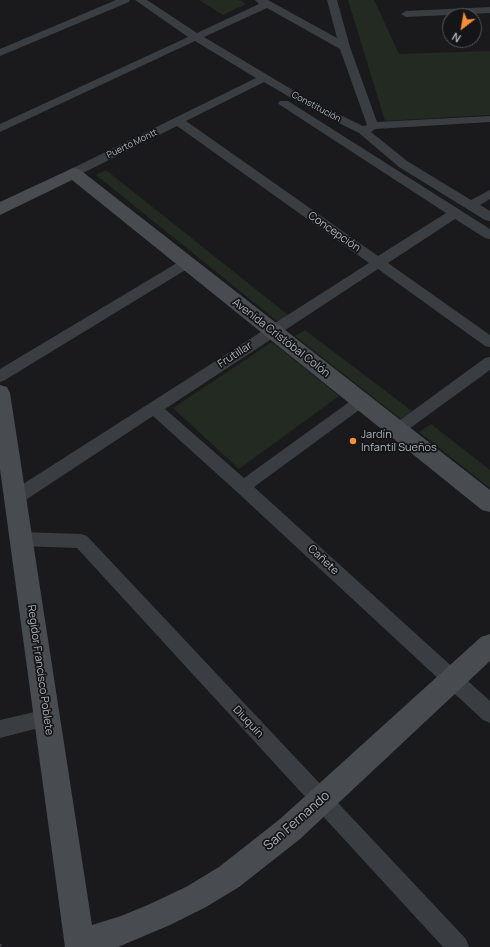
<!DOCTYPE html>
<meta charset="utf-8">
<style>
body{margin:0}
#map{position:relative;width:490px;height:947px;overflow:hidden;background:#1a1a1c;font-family:Manrope,sans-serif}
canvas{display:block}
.north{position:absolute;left:442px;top:8px;width:40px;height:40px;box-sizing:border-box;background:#151517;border:1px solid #515559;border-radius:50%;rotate:211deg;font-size:11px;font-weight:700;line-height:16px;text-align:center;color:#acb4bc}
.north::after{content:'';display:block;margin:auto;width:14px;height:18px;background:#f78f37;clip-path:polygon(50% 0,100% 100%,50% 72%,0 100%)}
</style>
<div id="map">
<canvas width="490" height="947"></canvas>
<div class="north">N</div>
</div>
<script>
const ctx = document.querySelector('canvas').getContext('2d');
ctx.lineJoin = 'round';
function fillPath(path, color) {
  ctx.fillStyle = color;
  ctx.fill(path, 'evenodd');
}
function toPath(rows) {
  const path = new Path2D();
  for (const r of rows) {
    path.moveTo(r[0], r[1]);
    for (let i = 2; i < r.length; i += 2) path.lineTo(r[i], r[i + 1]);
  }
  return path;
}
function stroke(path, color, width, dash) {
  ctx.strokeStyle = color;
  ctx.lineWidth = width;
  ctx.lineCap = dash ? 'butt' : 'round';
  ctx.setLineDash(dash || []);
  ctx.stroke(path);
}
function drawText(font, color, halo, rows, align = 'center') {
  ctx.font = font + ' Manrope,sans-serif';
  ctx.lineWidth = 3.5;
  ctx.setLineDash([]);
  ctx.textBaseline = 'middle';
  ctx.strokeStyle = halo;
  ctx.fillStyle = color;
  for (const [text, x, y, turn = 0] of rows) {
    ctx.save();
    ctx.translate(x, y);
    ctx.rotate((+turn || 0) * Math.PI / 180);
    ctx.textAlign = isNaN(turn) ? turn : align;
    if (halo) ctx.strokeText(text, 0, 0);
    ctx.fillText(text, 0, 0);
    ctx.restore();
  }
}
fillPath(toPath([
 [199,0,239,0,246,4,223,15],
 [348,0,374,0,399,54,490,51,490,115,385,121],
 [106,170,292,318,282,325,96,175],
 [305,330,412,411,401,419,295,336],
 [272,342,339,396,239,469,173,408],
 [431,424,490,470,490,488,419,432]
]), '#222a21');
stroke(toPath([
 [0,944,0,947]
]), '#404448', 3, [2.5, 3.5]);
fillPath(toPath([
 [116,0,130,0,129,2,0,56,0,49,116,0],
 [135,0,147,0,197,33,259,4,255,0,268,0,337,38,327,0,337,0,350,47,377,122,490,116,490,122,375,129,371,132,407,161,471,200,490,190,490,199,480,205,490,211,490,221,485,220,399,167,359,133,303,105,264,82,186,121,378,256,446,213,280,105,278,103,280,101,288,101,490,229,490,239,485,238,455,219,388,263,490,335,490,347,485,346,378,269,165,409,244,478,356,397,361,395,366,397,369,401,366,405,254,487,490,701,490,723,483,720,237,492,153,416,21,503,15,505,9,503,7,498,9,493,369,263,177,126,77,176,69,176,67,173,69,170,256,78,195,41,0,132,0,124,188,37,135,0],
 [267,8,340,49,367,125,363,126,311,101,204,37,267,8],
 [490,7,490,13,406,17,401,14,406,11,490,7],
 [187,258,192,260,194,263,192,266,5,380,0,382,0,369,182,260,187,258],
 [490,357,490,370,402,434,397,436,392,434,389,430,392,426,485,358,490,357],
 [21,532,81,534,87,536,466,939,469,947,443,947,77,548,21,546,15,544,13,539,15,534,21,532],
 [47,709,54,712,57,718,54,724,0,738,0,720,47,709]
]), '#3a3d41');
fillPath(toPath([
 [73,168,79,169,490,490,490,512,482,510,72,180,0,215,0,202,73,168],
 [0,385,7,387,10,393,92,925,121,916,150,904,186,887,219,867,280,819,481,637,490,634,490,661,300,839,239,887,206,907,170,925,118,947,65,947,0,469,0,385]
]), '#484c51');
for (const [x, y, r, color] of [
 [353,441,4,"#f78f37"]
]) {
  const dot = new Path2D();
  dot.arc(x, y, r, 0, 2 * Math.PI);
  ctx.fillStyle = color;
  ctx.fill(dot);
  stroke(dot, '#151517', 1.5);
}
drawText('9px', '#acb4bc', '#151517', [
 ["Constitución",316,107,28],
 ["Puerto Montt",132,144,-26]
]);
drawText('11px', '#acb4bc', '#151517', [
 ["Concepción",334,232,35],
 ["Avenida Cristóbal Colón",281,338,38],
 ["Frutillar",235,355,-33],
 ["Cañete",323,560,43],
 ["Regidor Francisco Poblete",40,670,82],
 ["Diuquín",248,722,47]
]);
drawText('11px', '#acb4bc', '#151517', [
 ["Jardín",361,435],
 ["Infantil Sueños",361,448]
], 'left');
drawText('13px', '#acb4bc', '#151517', [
 ["San Fernando",297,821,-41]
]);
</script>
